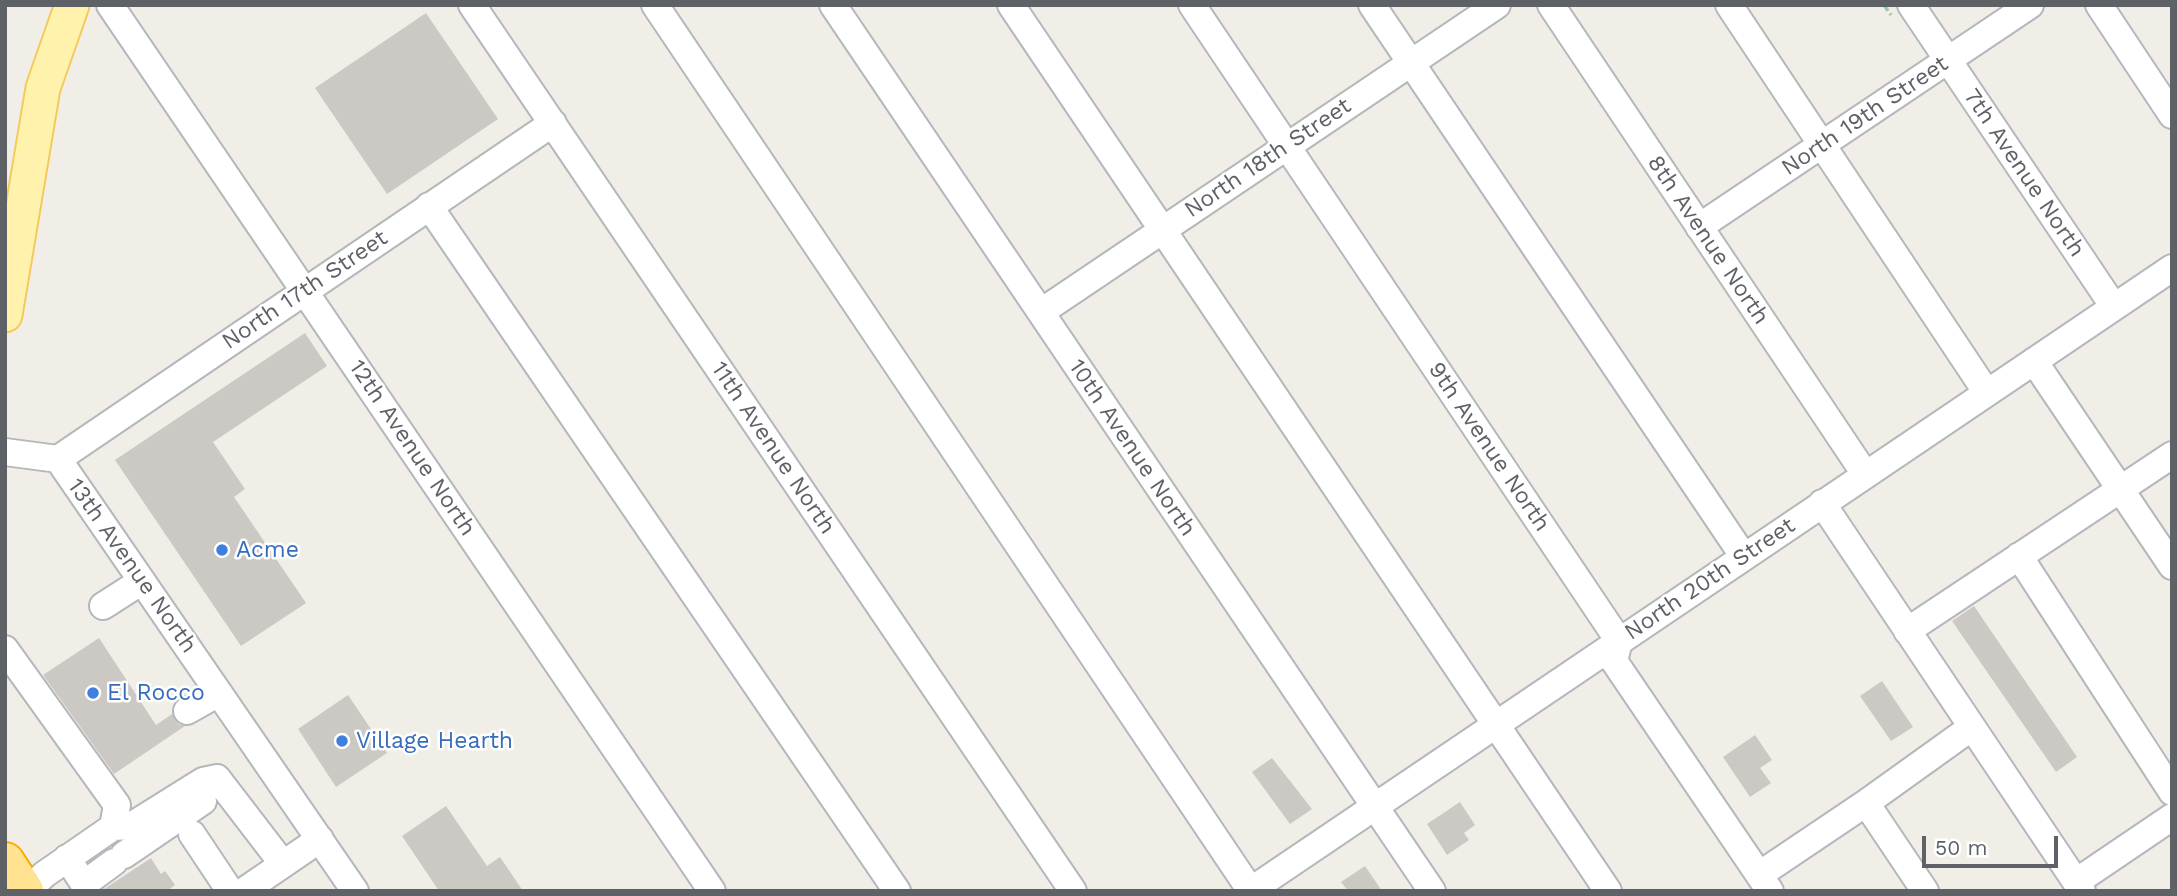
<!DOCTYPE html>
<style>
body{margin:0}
#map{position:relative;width:2177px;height:896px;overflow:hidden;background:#f0eee7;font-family:"Work Sans",sans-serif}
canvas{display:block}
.frame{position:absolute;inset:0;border:7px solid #5e6267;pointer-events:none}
.scale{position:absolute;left:1922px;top:836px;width:136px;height:32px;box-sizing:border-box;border:4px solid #5e6267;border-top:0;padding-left:9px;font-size:21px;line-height:24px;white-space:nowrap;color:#5e6267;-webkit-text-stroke:5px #fff;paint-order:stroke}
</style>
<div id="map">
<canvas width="2177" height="896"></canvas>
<div class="frame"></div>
<div class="scale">50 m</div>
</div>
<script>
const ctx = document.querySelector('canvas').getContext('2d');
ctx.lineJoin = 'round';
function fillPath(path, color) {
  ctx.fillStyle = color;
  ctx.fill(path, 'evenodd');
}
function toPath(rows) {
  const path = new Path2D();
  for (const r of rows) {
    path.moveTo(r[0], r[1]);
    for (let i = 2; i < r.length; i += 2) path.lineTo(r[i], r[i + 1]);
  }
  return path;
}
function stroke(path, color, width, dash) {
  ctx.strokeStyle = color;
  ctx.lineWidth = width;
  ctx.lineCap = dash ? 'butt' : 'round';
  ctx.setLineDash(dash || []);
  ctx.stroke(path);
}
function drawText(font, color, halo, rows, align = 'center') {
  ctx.font = font + ' "Work Sans",sans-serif';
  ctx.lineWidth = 5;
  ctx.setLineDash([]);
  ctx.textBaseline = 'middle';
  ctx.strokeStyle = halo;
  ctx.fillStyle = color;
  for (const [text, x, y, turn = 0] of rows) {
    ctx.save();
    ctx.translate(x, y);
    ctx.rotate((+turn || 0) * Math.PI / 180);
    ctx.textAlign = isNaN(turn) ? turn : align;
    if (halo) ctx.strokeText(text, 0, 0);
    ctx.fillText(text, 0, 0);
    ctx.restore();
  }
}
fillPath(toPath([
 [426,13,498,119,387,194,315,88],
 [305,333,327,366,213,442,245,489,234,497,306,603,241,646,115,460],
 [1974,606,2077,757,2056,772,1952,621],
 [99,638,156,725,172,714,178,724,185,726,114,774,43,675],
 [1882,681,1913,727,1891,741,1860,696],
 [348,695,387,753,336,787,298,729],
 [1755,735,1772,760,1760,768,1771,783,1750,797,1723,757],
 [1272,758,1312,809,1290,824,1252,772],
 [1460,802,1475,825,1464,833,1469,840,1447,855,1427,824],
 [446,806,487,866,500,857,523,891,439,891,402,836],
 [151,858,161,874,165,871,175,885,167,891,101,891],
 [1365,866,1382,891,1348,891,1341,882]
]), '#ccc9c4');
const minor = toPath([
 [110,5,712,891],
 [472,5,1073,891],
 [655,5,1251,891],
 [833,5,1432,891],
 [1011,5,1608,891],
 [1192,5,1619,641,1614,661,1770,891],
 [1372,5,1744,557],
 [1551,5,1865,474],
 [1729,5,1987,393],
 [1911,5,2114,307],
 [2099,5,2172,115],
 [429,206,897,891],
 [1699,227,2030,5],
 [1041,312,1497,5],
 [2034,361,2172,566],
 [5,452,58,459,355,891],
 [58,459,553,123],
 [1822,503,2082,891],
 [2019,556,2172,792],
 [103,606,142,581],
 [1907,631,2172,455],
 [5,649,117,805,113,827],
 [187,711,219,693],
 [1866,803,1972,727],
 [192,834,230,891],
 [124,855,203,801],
 [67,858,84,884,114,862],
 [1759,875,1866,803,1925,891],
 [2076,882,2172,817],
 [26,891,45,874,113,827,131,826,203,781,217,778,283,864],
 [244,891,320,839],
 [1250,891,2172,268]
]);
const major = toPath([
 [5,315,43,88,72,5]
]);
const highway = toPath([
 [5,862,24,891]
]);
stroke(minor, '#b4b7bb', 30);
stroke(major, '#f4ca5c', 37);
stroke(highway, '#f7aa00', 42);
stroke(toPath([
 [1884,5,1891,15]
]), '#9cc9a9', 3.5, [7, 3.5]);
stroke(minor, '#fff', 26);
stroke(major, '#fff2ad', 33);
stroke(highway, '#ffe390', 38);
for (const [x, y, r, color] of [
 [222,550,7,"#3f7fe0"],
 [93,693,7,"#3f7fe0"],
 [342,741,7,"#3f7fe0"]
]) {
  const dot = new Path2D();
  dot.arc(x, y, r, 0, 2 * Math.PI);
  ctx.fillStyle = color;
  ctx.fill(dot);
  stroke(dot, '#fff', 2.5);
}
drawText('23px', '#5e6267', '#fff', [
 ["North 19th Street",1865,116,-34],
 ["North 18th Street",1268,158,-34],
 ["7th Avenue North",2024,173,56],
 ["8th Avenue North",1708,240,56],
 ["North 17th Street",305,290,-34],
 ["9th Avenue North",1489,447,56],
 ["12th Avenue North",412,448,56],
 ["11th Avenue North",773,448,56],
 ["10th Avenue North",1132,448,56],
 ["13th Avenue North",132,566,55],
 ["North 20th Street",1710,579,-34]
]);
drawText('23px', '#366cbe', '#fff', [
 ["Acme",236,550],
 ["El Rocco",107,693],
 ["Village Hearth",356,741]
], 'left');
</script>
